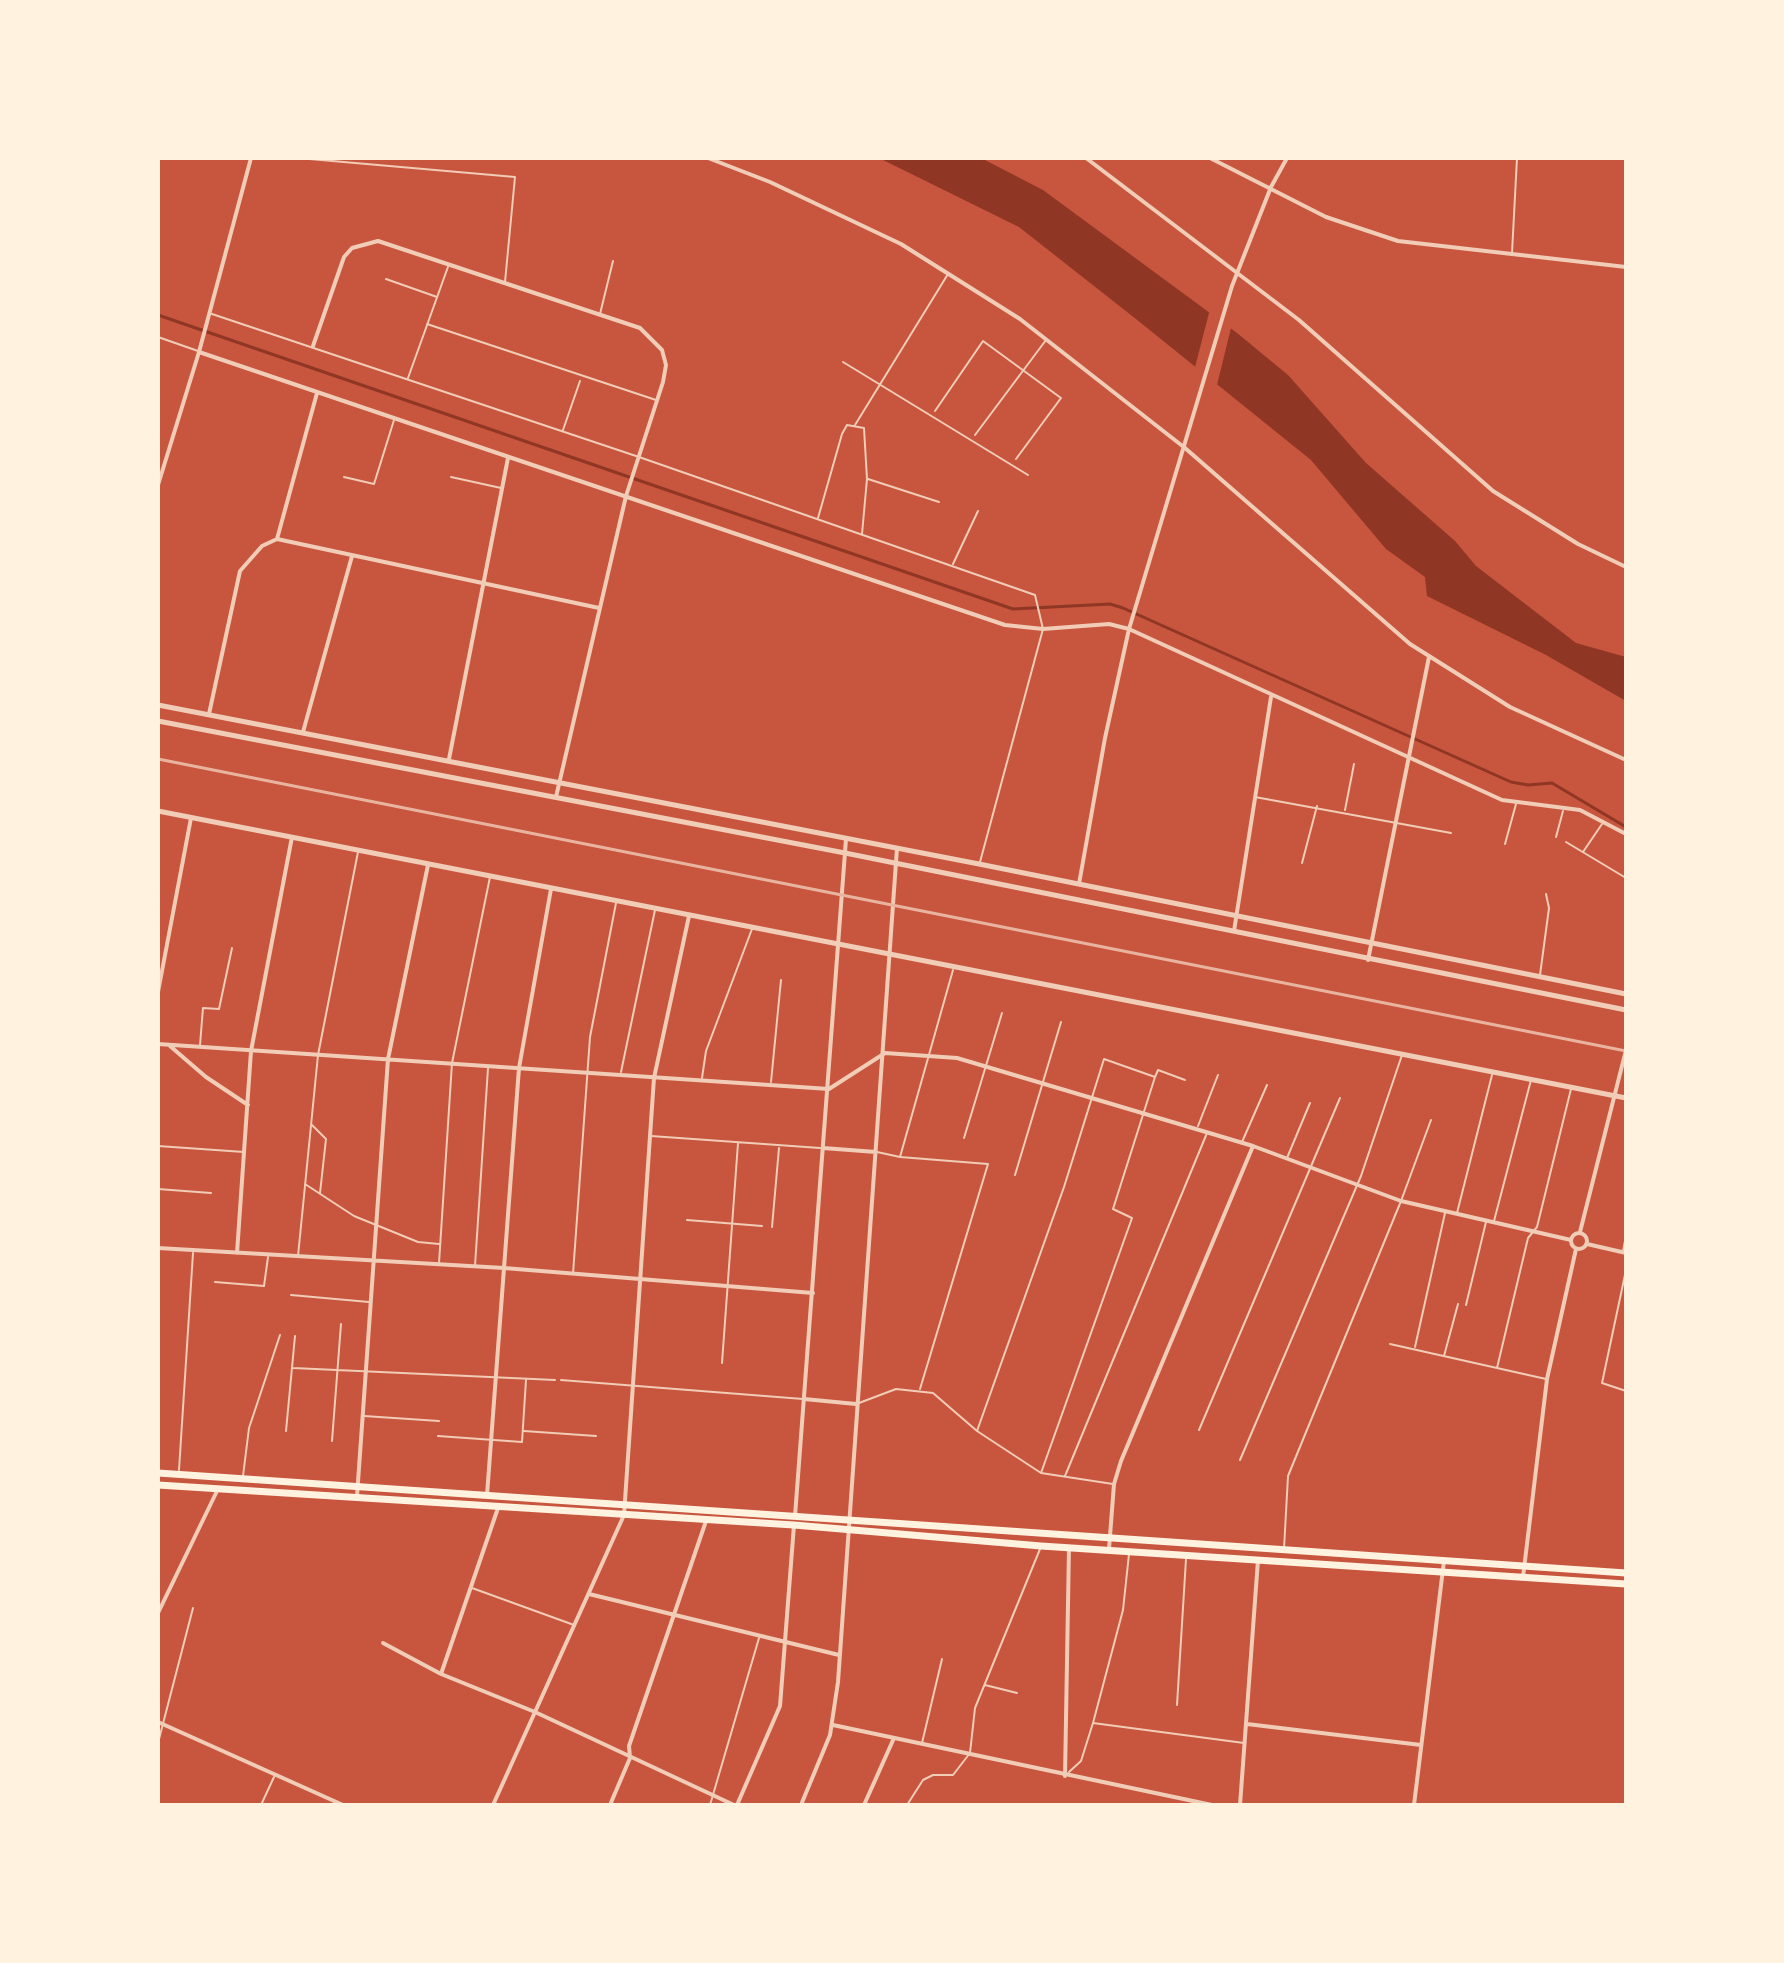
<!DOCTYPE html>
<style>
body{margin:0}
#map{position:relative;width:1784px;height:1963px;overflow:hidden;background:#c8553d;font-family:"IBM Plex Serif",serif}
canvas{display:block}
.frame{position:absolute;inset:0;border:160px solid #fff3e0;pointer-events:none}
</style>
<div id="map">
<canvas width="1784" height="1963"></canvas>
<div class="frame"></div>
</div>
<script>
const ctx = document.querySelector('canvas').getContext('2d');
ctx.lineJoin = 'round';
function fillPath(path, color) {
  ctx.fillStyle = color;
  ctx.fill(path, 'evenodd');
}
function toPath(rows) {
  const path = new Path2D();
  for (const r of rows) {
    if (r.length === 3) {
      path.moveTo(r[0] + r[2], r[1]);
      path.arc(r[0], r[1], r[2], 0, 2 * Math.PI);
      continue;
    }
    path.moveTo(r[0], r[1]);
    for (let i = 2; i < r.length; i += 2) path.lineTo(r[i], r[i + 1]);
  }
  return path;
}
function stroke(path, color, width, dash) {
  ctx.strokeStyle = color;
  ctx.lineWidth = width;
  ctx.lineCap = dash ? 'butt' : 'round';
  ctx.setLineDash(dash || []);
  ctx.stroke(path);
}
fillPath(toPath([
 [879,158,981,158,1043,190,1237,333,1288,375,1366,463,1455,541,1476,566,1576,643,1626,657,1626,701,1546,655,1427,596,1425,577,1386,549,1311,460,1136,319,1019,227]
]), '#8f3625');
fillPath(toPath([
 [1210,309,1232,324,1216,389,1194,371]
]), '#c8553d');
stroke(toPath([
 [158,315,1013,609,1110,604,1123,608,1511,782,1528,785,1552,783,1626,827]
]), '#8f3625', 3);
stroke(toPath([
 [298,158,515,177,505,282],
 [1512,253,1517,158],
 [386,279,437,297],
 [209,313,639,457,1035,595,1043,629,980,862],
 [600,314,613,261],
 [427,324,656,400],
 [158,337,198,351],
 [843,362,1028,475],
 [408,378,449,264],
 [935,411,983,341,1061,398,1016,459],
 [855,425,948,274],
 [563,430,580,381],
 [975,435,1046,340],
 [344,477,374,484,394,420],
 [451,477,501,488],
 [868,479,939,502],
 [818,518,842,434,847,425,864,428,867,479,862,534],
 [953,564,978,511],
 [1255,797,1451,833],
 [1345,810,1354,764],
 [1556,837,1563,811],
 [1566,842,1626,878],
 [1505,844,1516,804],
 [1583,852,1602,824],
 [1302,863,1317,806],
 [1540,975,1549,908,1546,894],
 [200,1045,203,1008,219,1009,232,948],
 [621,1072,655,910],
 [702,1078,706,1051,752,929],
 [771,1082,781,980],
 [312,1125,326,1139,320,1193],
 [1198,1126,1218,1075],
 [651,1136,820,1148],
 [964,1138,1002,1013],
 [1242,1142,1267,1085],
 [158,1146,244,1152],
 [877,1152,900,1157,953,970],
 [900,1157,988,1164,920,1389],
 [1287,1158,1310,1103],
 [1015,1175,1061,1022],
 [305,1184,354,1216,418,1242,439,1244],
 [158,1189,211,1193],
 [1457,1213,1492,1075],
 [687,1220,762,1226],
 [1494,1221,1531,1080],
 [772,1227,779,1148],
 [1623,1251,1626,1236],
 [298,1256,318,1055,358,852],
 [439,1263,452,1063,490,877],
 [475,1266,488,1068],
 [1626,1270,1602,1383,1626,1391],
 [573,1274,590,1037,616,903],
 [215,1282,264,1286,268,1257],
 [291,1295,369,1302],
 [1466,1305,1486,1222],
 [1390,1344,1546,1379],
 [1415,1347,1445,1213],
 [1444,1356,1458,1304],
 [722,1363,738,1143],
 [293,1368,555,1380],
 [1497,1368,1528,1238,1537,1227,1571,1089],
 [561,1380,803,1399],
 [859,1403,896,1389,933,1393,977,1431,1041,1473,1113,1484],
 [364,1416,439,1421],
 [1199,1430,1340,1098],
 [286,1431,295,1336],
 [524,1431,596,1436],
 [977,1431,1064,1187,1104,1059,1155,1077,1158,1070,1185,1080],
 [438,1436,522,1442,526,1380],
 [332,1441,341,1324],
 [1240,1460,1361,1176,1402,1055],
 [179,1470,193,1253],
 [1041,1473,1132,1218,1113,1209,1155,1077],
 [243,1476,249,1428,280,1335],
 [1065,1476,1207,1133],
 [1284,1549,1288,1476,1401,1201,1431,1120],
 [472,1588,574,1625],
 [985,1685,1017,1693],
 [1177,1705,1186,1559],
 [1093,1723,1244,1743],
 [158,1743,193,1608],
 [922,1743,942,1659],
 [1069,1772,1081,1761,1093,1723,1123,1610,1129,1554],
 [261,1805,274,1777],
 [710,1805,759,1638],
 [907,1805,923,1780,933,1775,953,1775,970,1753,975,1708,1040,1549]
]), '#f1ccb7', 2);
stroke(toPath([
 [708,158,770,182,901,244,1020,319,1185,448,1410,644,1510,707,1626,760],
 [1086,158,1299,320,1493,491,1578,544,1626,567],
 [1210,158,1326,217,1398,241,1626,267],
 [313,346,344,257,352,248,378,241,640,328,662,350,666,365,663,382,626,496,556,797],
 [199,352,1005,625,1043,629,1109,624,1129,629,1502,800,1580,810,1626,834],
 [158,485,199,352,251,158],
 [277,539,599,608],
 [209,714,240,571,262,546,277,539,317,393],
 [303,732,352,556],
 [449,759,508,458],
 [1079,884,1105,738,1129,629,1232,286,1271,187,1287,158],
 [1234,931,1271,697],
 [1368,960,1429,657],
 [158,992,191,818],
 [158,1044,829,1089,885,1053,957,1058,1253,1146,1401,1201,1571,1240],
 [170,1046,206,1077,248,1105],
 [823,1148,876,1152],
 [1580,1232,1626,1050],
 [1579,1241,8],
 [1587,1244,1626,1253],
 [158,1248,504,1268,813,1293],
 [237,1253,251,1051,292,837],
 [804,1399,856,1404],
 [487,1495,519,1068,551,889],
 [357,1496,388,1059,428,865],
 [795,1516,846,839],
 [1109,1549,1114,1484,1121,1461,1253,1146],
 [1523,1577,1547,1379,1576,1249],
 [589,1594,839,1655],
 [158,1613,217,1491],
 [383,1643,441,1674,535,1712,734,1805],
 [441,1674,498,1508],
 [158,1722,343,1805],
 [1247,1724,1421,1745],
 [833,1725,1212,1805],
 [1065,1776,1069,1547],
 [493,1805,624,1515,654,1078,689,916],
 [610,1805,630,1758,629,1746,706,1521],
 [737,1805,780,1706,794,1525],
 [801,1805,830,1735,838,1682,897,848],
 [864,1805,894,1738],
 [1240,1805,1258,1560],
 [1414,1805,1444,1561]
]), '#f1ccb7', 4);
stroke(toPath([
 [158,705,979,864,1626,994],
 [158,721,845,853,1626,1010],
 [158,811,1626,1098]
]), '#f1ccb7', 5);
stroke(toPath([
 [158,1473,1626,1573],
 [158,1485,794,1525,1041,1546,1626,1584]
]), '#fff3e0', 7);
stroke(toPath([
 [158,759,1626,1051]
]), '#e9b49f', 3);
</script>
